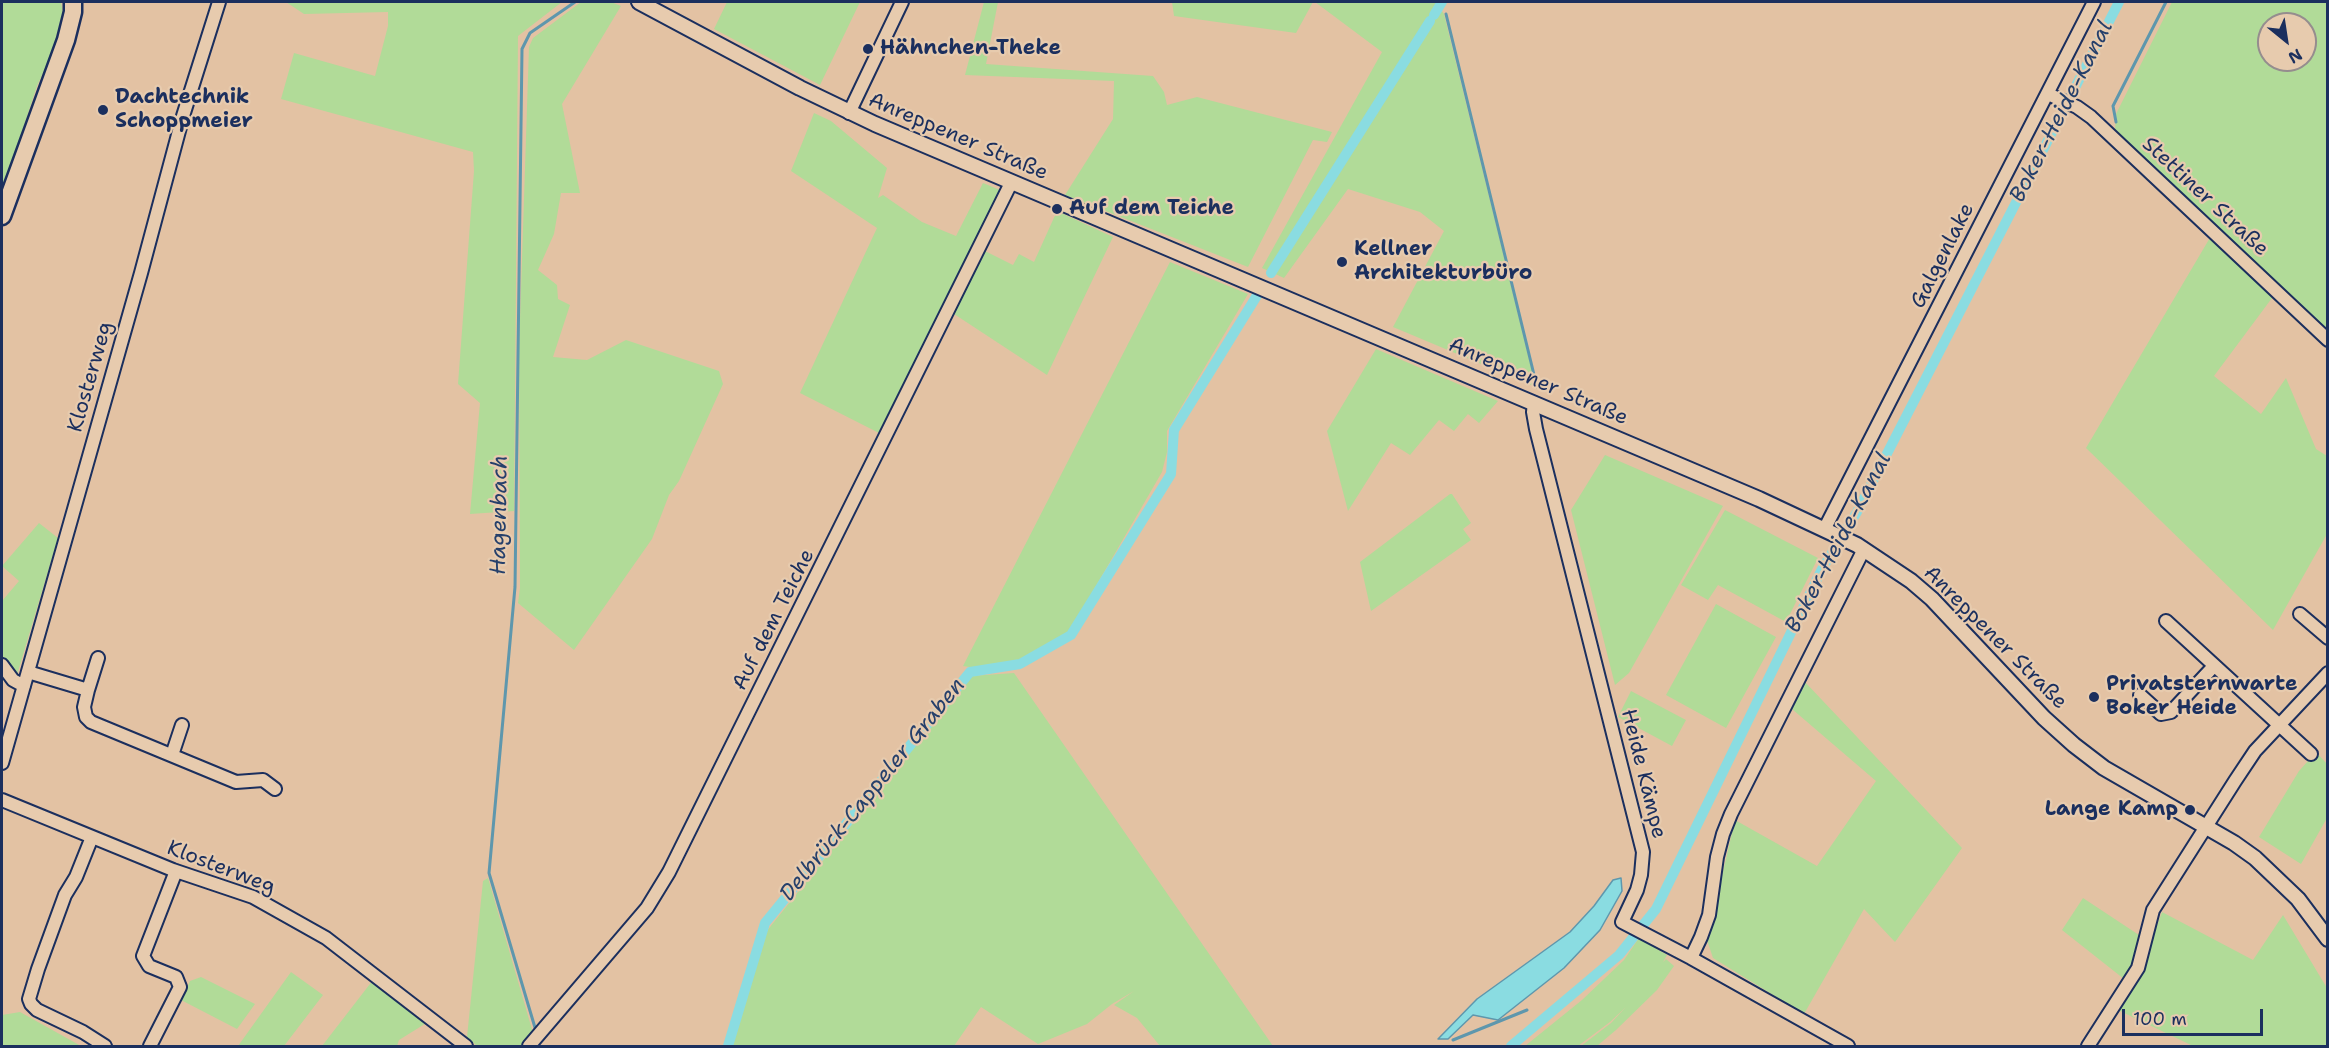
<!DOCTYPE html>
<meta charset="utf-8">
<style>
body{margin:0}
#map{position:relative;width:2329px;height:1048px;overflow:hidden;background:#e3c2a3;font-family:"Shantell Sans",sans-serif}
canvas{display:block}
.frame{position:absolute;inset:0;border:3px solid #1b2f5e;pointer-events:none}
.north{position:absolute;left:2257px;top:12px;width:60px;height:60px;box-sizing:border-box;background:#e7cbae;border:2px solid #958d8e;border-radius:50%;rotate:150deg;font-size:16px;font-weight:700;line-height:24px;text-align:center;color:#1b2f5e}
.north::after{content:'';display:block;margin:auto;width:21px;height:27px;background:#1b2f5e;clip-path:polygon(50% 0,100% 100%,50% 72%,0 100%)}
.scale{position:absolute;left:2122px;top:1009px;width:141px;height:27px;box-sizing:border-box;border:3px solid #1b2f5e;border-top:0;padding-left:8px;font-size:18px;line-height:21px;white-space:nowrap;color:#1b2f5e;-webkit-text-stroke:4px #e7cbae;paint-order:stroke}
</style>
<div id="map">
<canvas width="2329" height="1048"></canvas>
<div class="frame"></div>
<div class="north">N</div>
<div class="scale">100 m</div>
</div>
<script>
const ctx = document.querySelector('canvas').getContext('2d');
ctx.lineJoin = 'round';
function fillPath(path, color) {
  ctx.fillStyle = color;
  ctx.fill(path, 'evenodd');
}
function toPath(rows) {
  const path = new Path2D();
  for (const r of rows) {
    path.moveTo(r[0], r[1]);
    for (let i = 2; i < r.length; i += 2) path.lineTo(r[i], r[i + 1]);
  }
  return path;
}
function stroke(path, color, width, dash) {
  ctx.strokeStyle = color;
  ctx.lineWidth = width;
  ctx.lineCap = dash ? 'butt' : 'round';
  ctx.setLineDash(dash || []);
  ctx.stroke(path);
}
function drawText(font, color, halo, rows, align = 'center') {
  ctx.font = font + ' "Shantell Sans",sans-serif';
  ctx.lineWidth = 4.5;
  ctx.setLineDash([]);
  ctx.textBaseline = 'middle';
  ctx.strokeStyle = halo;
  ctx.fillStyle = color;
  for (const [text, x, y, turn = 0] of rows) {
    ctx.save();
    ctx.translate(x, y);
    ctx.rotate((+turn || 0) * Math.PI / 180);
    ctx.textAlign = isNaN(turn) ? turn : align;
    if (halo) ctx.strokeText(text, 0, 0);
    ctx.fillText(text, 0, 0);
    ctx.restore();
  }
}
fillPath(toPath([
 [2,2,61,2,63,13,56,37,58,41,37,86,5,184,2,183],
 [286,2,562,2,518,36,514,511,470,514,480,403,458,384,474,171,473,152,281,99,294,53,375,76,388,26,388,12,304,14],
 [581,2,611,2,621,6,562,104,580,193,561,193,554,234,538,270,557,285,558,299,570,305,553,357,587,360,626,340,719,371,723,384,679,481,669,495,652,539,574,650,518,603,520,588,519,350,529,47,533,38],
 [727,2,860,2,820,85,714,29],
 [984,2,998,2,986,64,1153,76,1164,92,1167,105,1197,97,1332,132,1327,142,1313,140,1248,267,1065,195,1113,119,1114,81,965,75],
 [1172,2,1313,2,1296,33,1174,16],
 [1315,2,1439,2,1437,4,1444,14,1536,387,1393,327,1444,231,1420,212,1348,189,1284,278,1262,268,1382,52],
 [2172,2,2327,2,2327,331,2115,131,2116,114],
 [2269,24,2305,24,2305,60,2269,60],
 [814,113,831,121,887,168,878,198,883,195,922,222,956,236,983,183,1000,190,881,434,800,393,877,228,791,171],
 [1057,211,1113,237,1047,375,951,312,981,249,1013,265,1019,254,1034,262],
 [2211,236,2275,294,2214,376,2261,414,2286,378,2316,449,2327,456,2327,534,2273,630,2086,448],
 [1170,262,1248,294,1167,431,1167,452,1162,472,1070,631,1040,651,1015,661,976,668,963,666],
 [1376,349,1498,401,1479,423,1468,414,1454,431,1439,420,1410,455,1391,443,1348,511,1327,431],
 [1605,455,1723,506,1629,673,1615,685,1571,510],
 [1450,494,1452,494,1471,523,1463,529,1471,540,1371,611,1360,562],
 [1725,510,1818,558,1786,622,1718,585,1708,600,1681,585],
 [39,523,58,538,17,675,2,655,2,601,19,581,2,566],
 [1716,604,1776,637,1726,728,1666,695],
 [1014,673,1273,1046,1160,1046,1137,1018,1114,1005,1134,991,1112,1004,1087,1024,1038,1044,981,1007,954,1046,731,1046,762,937,971,676],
 [1805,682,1962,848,1895,942,1864,909,1804,1014,1713,958,1707,940,1735,820,1817,866,1876,781,1792,709],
 [1631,691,1686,720,1672,746,1618,717],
 [2316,752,2327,764,2327,818,2301,864,2259,837,2299,771],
 [488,878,533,1033,521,1046,477,1046,467,1037,483,881],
 [2083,898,2142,937,2134,966,2124,979,2062,930],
 [2162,912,2253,960,2283,915,2327,988,2327,1046,2193,1046,2118,1010,2141,969],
 [1639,938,1667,955,1663,962,1666,959,1674,966,1657,990,1616,1030,1597,1046,1581,1046,1611,1023,1626,1007,1610,1022,1578,1046,1525,1046,1582,1000,1624,960],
 [291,972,323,995,284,1046,238,1046],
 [201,977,255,1004,237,1029,181,1000,190,981],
 [373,980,428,1022,399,1040,397,1046,322,1046],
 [20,1012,81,1046,2,1046,2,1015]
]), '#b1db98');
const water = toPath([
 [1621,878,1622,891,1600,930,1564,968,1498,1020,1473,1015,1448,1039,1438,1039,1477,999,1570,932,1594,906,1613,880,1621,878]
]);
fillPath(water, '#8adce1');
stroke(water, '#5e97ad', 1.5);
stroke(toPath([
 [1446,14,1537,387],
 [2116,122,2113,106,2166,2],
 [536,1031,489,873,515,587,522,49,530,33,575,2],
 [1453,1040,1527,1010]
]), '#5e97ad', 3);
stroke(toPath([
 [1434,15,1442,2],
 [1271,273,1430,21],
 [728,1046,765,923,970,672,1020,664,1071,635,1171,474,1174,430,1261,289],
 [1511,1046,1619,955,1656,909,1822,569,1857,512,2119,2]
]), '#8adce1', 10);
const minor = toPath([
 [2048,94,2077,107,2091,117,2328,340],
 [849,113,902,2],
 [1534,403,1533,412,1536,429,1643,852,1641,875,1637,890,1622,922,1691,958,1701,937,1709,915,1717,857,1723,834,1731,814,1864,549],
 [1825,528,2094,2],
 [2300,614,2328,638],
 [2166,621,2311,754],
 [2,665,13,680,24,686],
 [28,672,88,690,84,707,86,717,91,722,236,782,263,780,275,789],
 [88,690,98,658],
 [2140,695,2161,714,2171,712,2214,666],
 [172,755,182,725],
 [2,763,141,273,183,116,219,2],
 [2,800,173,870,253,897,326,938,466,1046],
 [92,837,76,877,65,895,38,969,29,999,31,1004,37,1010,83,1032,105,1046],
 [1691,958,1848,1046],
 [150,1046,180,987,176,977,149,966,143,956,176,871],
 [529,1046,647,908,669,872,1011,183],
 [2088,1046,2138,968,2153,910,2235,781,2255,751,2328,673]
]);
const tertiary = toPath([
 [639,2,800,88,875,124,1759,499,1857,545,1911,581,1932,599,2044,718,2074,745,2104,768,2234,843,2255,858,2298,899,2328,939]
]);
const secondary = toPath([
 [2,216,66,40,73,12,73,2]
]);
stroke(minor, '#1b2f5e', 16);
stroke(tertiary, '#1b2f5e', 18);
stroke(secondary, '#1b2f5e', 21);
stroke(minor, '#e7cbae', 12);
stroke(tertiary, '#e7cbae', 14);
stroke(secondary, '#e7cbae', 16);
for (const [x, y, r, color] of [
 [868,49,6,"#1b2f5e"],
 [103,110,6,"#1b2f5e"],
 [1057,209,6,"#1b2f5e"],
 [1342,262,6,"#1b2f5e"],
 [2094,697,6,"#1b2f5e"],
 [2190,810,6,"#1b2f5e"]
]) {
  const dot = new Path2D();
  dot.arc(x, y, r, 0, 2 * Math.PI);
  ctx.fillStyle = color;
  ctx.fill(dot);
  stroke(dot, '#e7cbae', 2);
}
drawText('bold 21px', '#1b2f5e', '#e7cbae', [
 ["Hähnchen-Theke",880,49],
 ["Dachtechnik",115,98],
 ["Schoppmeier",115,122],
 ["Auf dem Teiche",1069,209],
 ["Kellner",1354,250],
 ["Architekturbüro",1354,274],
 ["Privatsternwarte",2106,685],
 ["Boker Heide",2106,709],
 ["Lange Kamp",2178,810,"right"]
], 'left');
drawText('21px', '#1b2f5e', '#e7cbae', [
 ["Anreppener Straße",958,137,23],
 ["Stettiner Straße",2205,197,43],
 ["Galgenlake",1943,256,-63],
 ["Klosterweg",91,377,-74],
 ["Anreppener Straße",1538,382,23],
 ["Auf dem Teiche",774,620,-63],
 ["Anreppener Straße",1995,638,45],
 ["Heide Kämpe",1643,774,76],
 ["Klosterweg",221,868,21]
]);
drawText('italic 22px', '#26406b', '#e7cbae', [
 ["Boker-Heide-Kanal",2062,112,-63],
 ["Hagenbach",500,515,-89],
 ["Boker-Heide-Kanal",1839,543,-62],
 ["Delbrück-Cappeler Graben",873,790,-51]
]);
</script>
